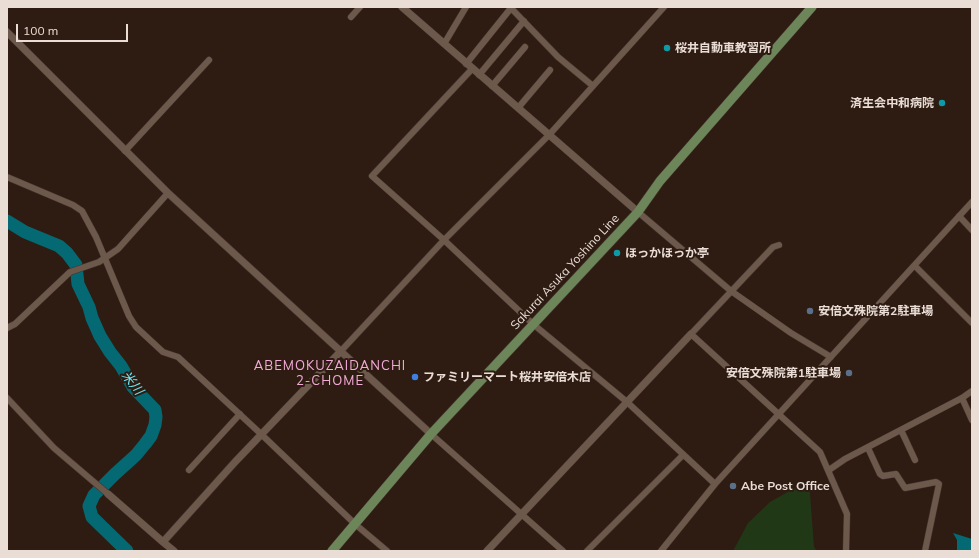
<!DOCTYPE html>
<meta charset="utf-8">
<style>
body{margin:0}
#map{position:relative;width:979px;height:558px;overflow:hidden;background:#2e1c12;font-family:Mulish,sans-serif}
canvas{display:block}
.frame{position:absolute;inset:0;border:8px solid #eaddd6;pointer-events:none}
.scale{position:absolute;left:16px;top:24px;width:112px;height:18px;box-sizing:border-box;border:2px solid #eaddd6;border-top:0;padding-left:5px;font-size:12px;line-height:14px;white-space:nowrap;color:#eaddd6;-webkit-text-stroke:3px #2e1c12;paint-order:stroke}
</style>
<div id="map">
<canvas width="979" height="558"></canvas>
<div class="frame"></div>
<div class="scale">100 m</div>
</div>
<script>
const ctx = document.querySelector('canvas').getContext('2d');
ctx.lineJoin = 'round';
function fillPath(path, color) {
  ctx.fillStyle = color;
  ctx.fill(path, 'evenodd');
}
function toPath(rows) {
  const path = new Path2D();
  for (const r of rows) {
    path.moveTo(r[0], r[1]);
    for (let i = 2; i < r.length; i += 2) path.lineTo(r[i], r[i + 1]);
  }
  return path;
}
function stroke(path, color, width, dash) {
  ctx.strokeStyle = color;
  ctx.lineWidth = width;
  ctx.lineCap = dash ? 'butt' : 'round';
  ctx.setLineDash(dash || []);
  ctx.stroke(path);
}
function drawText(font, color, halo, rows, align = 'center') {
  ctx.font = font + ' Mulish,"Noto Sans JP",sans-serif';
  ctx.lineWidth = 4;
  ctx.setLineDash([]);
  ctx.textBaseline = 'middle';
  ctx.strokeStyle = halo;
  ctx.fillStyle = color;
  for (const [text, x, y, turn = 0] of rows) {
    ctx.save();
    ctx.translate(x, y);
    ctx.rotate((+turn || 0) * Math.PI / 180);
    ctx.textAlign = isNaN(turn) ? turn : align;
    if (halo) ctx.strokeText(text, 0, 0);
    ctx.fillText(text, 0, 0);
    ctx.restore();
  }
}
fillPath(toPath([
 [809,480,814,547,817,551,733,551,748,523,770,502]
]), '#213817');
fillPath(toPath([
 [953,533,972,539,972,551,957,551,957,540]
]), '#046972');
stroke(toPath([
 [7,221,25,232,59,246,67,253,76,265,78,284,89,307,92,318,100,336,110,352,121,366,133,387,155,410,156,417,155,425,151,436,145,444,136,455,115,474,94,495,89,506,92,517,127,551]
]), '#046972', 13);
const minor = toPath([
 [510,7,558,57,593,86],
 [351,17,360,7],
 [444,44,466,7],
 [466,64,511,8],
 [472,69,372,176,444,240,533,324,627,402,715,484],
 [479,75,524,21],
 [492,86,525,47],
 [518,108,550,70],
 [125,151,209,60],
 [7,177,73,205,82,211,96,237,129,316,136,327,163,352,178,357,261,434,355,524,387,551],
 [638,212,731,291,791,333,831,357],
 [959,216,972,230],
 [779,245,773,247,691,334,820,452,847,514,846,551],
 [915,266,972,323],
 [7,328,15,324,70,272,99,262,118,249,168,193],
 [341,351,444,240,549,135,664,7],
 [7,398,54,448,108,494],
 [962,398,972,420],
 [901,430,915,460],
 [431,434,563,551],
 [868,448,880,474,883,476,896,474,905,488,936,482,939,484,925,551],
 [189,470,240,414],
 [829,470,845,459,962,398,972,391],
 [587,551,683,455],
 [661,551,715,484,972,202]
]);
const tertiary = toPath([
 [402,7,638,212],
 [7,32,168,193,431,434],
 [108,494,163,542],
 [174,551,163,542,235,462,341,351],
 [487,551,691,334]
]);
const primary = toPath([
 [332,551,431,434,638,212,660,181,812,7]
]);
stroke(minor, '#453530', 7);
stroke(tertiary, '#453530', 8);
stroke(primary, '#453530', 10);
stroke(minor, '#6d584c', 6);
stroke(tertiary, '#6d584c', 7);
stroke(primary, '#6c865a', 9);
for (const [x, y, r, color] of [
 [667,48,4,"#0f9aa8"],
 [942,103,4,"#0f9aa8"],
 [617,253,4,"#0f9aa8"],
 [810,311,4,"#5c6f8a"],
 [849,373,4,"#5c6f8a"],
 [415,377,4,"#3f7fe0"],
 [733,486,4,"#5c6f8a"]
]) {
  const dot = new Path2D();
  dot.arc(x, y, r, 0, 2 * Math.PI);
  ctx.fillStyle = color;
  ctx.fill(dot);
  stroke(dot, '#2e1c12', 1.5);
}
drawText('bold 12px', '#eaddd6', '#2e1c12', [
 ["桜井自動車教習所",675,48],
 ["済生会中和病院",934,103,"right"],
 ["ほっかほっか亭",625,253],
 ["安倍文殊院第2駐車場",818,311],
 ["安倍文殊院第1駐車場",841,373,"right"],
 ["ファミリーマート桜井安倍木店",423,377],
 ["Abe Post Office",741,486]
], 'left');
drawText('12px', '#eaddd6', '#2e1c12', [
 ["Sakurai Asuka Yoshino Line",565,272,-47]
]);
ctx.letterSpacing = '1px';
drawText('13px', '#f2aad6', '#2e1c12', [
 ["ABEMOKUZAIDANCHI",330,366],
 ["2-CHOME",330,381]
]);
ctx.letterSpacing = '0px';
drawText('italic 13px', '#6fe8f7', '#2e1c12', [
 ["米川",132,383,52]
]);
</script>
